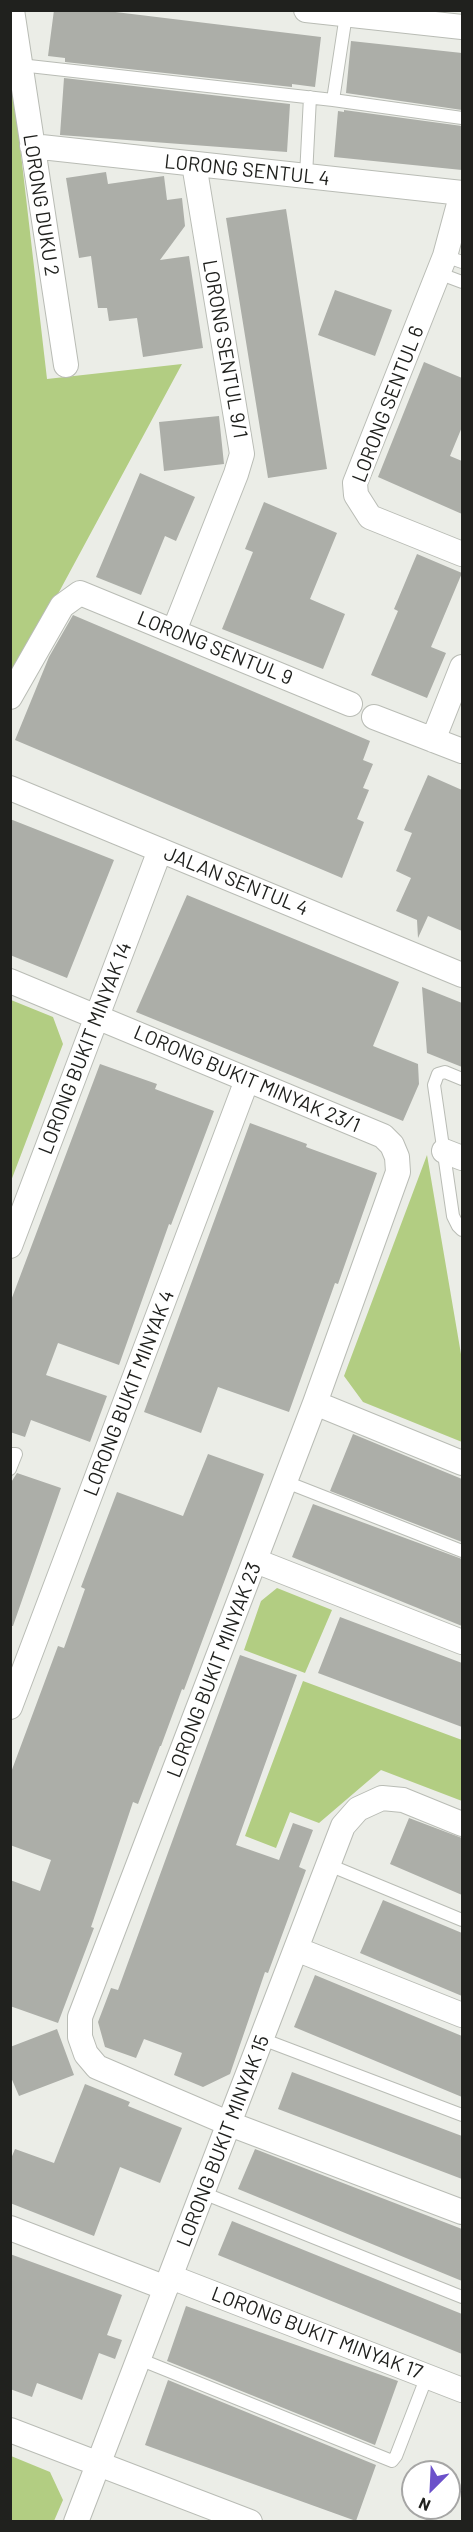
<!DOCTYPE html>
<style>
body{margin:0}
#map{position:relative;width:473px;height:2532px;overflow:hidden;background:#ebede7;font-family:Barlow,sans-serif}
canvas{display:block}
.frame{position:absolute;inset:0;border:12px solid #20211e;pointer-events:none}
.north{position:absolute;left:401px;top:2460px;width:60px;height:60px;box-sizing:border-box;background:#fff;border:2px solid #a6a6a5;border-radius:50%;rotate:204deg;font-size:16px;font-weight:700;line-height:24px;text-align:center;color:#20211e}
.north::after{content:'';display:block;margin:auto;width:21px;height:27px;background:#6c51ca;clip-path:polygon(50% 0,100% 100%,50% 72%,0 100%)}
</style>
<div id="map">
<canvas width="473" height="2532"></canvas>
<div class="frame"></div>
<div class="north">N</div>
</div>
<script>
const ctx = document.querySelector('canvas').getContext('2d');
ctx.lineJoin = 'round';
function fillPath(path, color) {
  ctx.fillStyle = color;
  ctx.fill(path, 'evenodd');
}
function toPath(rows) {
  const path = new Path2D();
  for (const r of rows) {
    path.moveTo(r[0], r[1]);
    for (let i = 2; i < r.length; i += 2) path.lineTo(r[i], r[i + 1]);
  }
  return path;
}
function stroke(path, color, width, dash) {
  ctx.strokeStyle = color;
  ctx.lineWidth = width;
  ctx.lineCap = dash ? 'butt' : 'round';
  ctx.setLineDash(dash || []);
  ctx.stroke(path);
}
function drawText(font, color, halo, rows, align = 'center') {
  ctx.font = font + ' Barlow,sans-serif';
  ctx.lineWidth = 6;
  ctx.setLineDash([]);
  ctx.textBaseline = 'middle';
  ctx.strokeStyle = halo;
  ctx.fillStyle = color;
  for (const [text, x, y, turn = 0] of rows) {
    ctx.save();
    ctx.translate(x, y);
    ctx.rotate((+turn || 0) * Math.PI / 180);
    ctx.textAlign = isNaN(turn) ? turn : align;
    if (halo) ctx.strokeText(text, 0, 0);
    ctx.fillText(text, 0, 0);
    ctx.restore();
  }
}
fillPath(toPath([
 [11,68,47,379,182,364,11,681],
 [11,1000,53,1017,63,1044,11,1181],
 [427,1155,462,1360,462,1442,363,1402,344,1376],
 [277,1588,332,1610,305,1673,244,1650,261,1601],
 [303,1681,462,1740,462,1801,381,1770,319,1823,290,1812,276,1848,245,1836],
 [11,2456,50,2472,63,2500,54,2521,11,2521]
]), '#b2cd82');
fillPath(toPath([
 [54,10,99,10,321,37,315,87,292,84,292,87,65,62,65,58,48,56],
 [351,41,462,53,462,110,346,93],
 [64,78,290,104,287,152,60,135],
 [344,110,462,126,462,170,334,157,338,111,344,112],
 [106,172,108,184,164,176,167,200,182,198,185,226,160,260,189,256,203,348,143,357,137,318,109,321,107,308,98,308,91,256,79,258,66,178],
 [286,209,327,469,268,478,226,218],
 [335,290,392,310,375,356,318,335],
 [424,362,462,378,462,427,450,456,462,461,462,514,378,477],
 [219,416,224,464,164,471,159,422],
 [140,473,195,497,176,541,165,536,141,595,96,577],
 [264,502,337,533,310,599,345,614,323,669,222,629,253,552,245,549],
 [417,554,462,573,431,647,446,653,427,698,371,675,398,611,394,609],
 [73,615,370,741,363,760,373,764,363,788,369,790,357,819,364,822,342,878,15,740,49,657],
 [428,775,462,790,462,931,428,916,418,938,417,920,396,911,411,878,396,871,412,833,404,830],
 [10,819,114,860,67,978,10,955],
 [187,895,399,982,373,1046,418,1064,419,1084,403,1121,136,1012],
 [422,987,462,1003,462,1067,427,1053],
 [100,1064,157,1084,155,1089,214,1111,171,1225,169,1224,119,1365,58,1343,46,1375,107,1396,90,1442,31,1420,25,1437,10,1432,10,1303],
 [250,1123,307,1144,306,1147,377,1173,338,1284,335,1283,289,1412,218,1387,201,1433,144,1412],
 [353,1434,462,1479,462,1542,330,1491],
 [208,1454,264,1474,184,1690,182,1689,161,1746,160,1746,138,1804,133,1802,91,1927,94,1928,58,2023,10,2006,10,1880,40,1891,51,1860,10,1845,10,1775,58,1646,64,1648,85,1589,81,1587,117,1492,183,1516],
 [17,1473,61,1488,13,1626,10,1626,10,1484],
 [313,1504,462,1559,462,1626,292,1557],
 [340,1617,462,1663,462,1727,318,1673],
 [240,1655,297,1675,236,1845,279,1860,293,1823,313,1830,299,1867,306,1870,268,1973,265,1972,230,2074,203,2087,174,2075,182,2053,144,2039,136,2058,105,2047,98,2022,111,1988,118,1990],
 [409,1818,462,1838,462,1895,390,1864],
 [383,1900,462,1933,462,1996,360,1953],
 [315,1975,462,2036,462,2097,294,2027],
 [57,2029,74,2075,19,2096,10,2075,10,2047],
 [292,2072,462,2136,462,2179,278,2109],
 [85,2084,130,2102,128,2106,182,2128,160,2183,120,2167,94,2236,10,2203,10,2161,15,2149,54,2163],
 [255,2149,462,2229,462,2281,238,2189],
 [232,2221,462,2314,462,2354,218,2255],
 [10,2254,122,2295,107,2335,122,2340,115,2359,99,2353,82,2400,37,2383,32,2397,10,2389],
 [186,2306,398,2381,375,2445,167,2361],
 [168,2380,376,2465,356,2521,145,2445]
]), '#acaea8');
const service = toPath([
 [20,65,333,100,462,118],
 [333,100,346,15],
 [306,176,310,97],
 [445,256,462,262],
 [438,273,462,282],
 [462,1079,445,1072,438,1074,434,1085,453,1216,458,1226,462,1230],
 [10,1454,16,1454,10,1469],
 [286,1482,462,1551],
 [329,1865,462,1920],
 [262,2039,462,2115],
 [203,2193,462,2297],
 [139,2359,392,2461,396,2456,427,2376]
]);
const minor = toPath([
 [12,10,66,365],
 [306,10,462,27],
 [32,146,462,193],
 [462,193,445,256,355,483,356,495,370,517,462,554],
 [174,631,236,474,242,454,194,164],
 [10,697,62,606,80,593,350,704],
 [374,717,462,751],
 [433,740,462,667],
 [10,788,462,975],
 [10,981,383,1136,392,1145,397,1157,398,1172,315,1403,80,2017,80,2037,86,2054,97,2067,230,2124,462,2212],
 [444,1151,462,1158],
 [10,1246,160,850],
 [315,1403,462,1463],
 [256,1561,462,1642],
 [10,1707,247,1080],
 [296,1949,462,2015],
 [10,2228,166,2288],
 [171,2277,462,2390],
 [10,2430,250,2522],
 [76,2522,343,1826,358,1809,382,1798,403,1800,462,1824]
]);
stroke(service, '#b9bcb5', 14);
stroke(minor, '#b9bcb5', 26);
stroke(service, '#fff', 12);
stroke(minor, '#fff', 24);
drawText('20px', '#20211e', '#fff', [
 ["LORONG SENTUL 4",247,170,6],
 ["LORONG DUKU 2",41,205,81],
 ["LORONG SENTUL 9/1",225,349,80],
 ["LORONG SENTUL 6",388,404,-69],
 ["LORONG SENTUL 9",215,648,22],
 ["JALAN SENTUL 4",236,881,22],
 ["LORONG BUKIT MINYAK 14",85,1048,-69],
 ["LORONG BUKIT MINYAK 23/1",247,1079,23],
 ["LORONG BUKIT MINYAK 4",129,1393,-69],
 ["LORONG BUKIT MINYAK 23",214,1670,-69],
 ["LORONG BUKIT MINYAK 15",223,2141,-69],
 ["LORONG BUKIT MINYAK 17",317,2333,21]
]);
</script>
